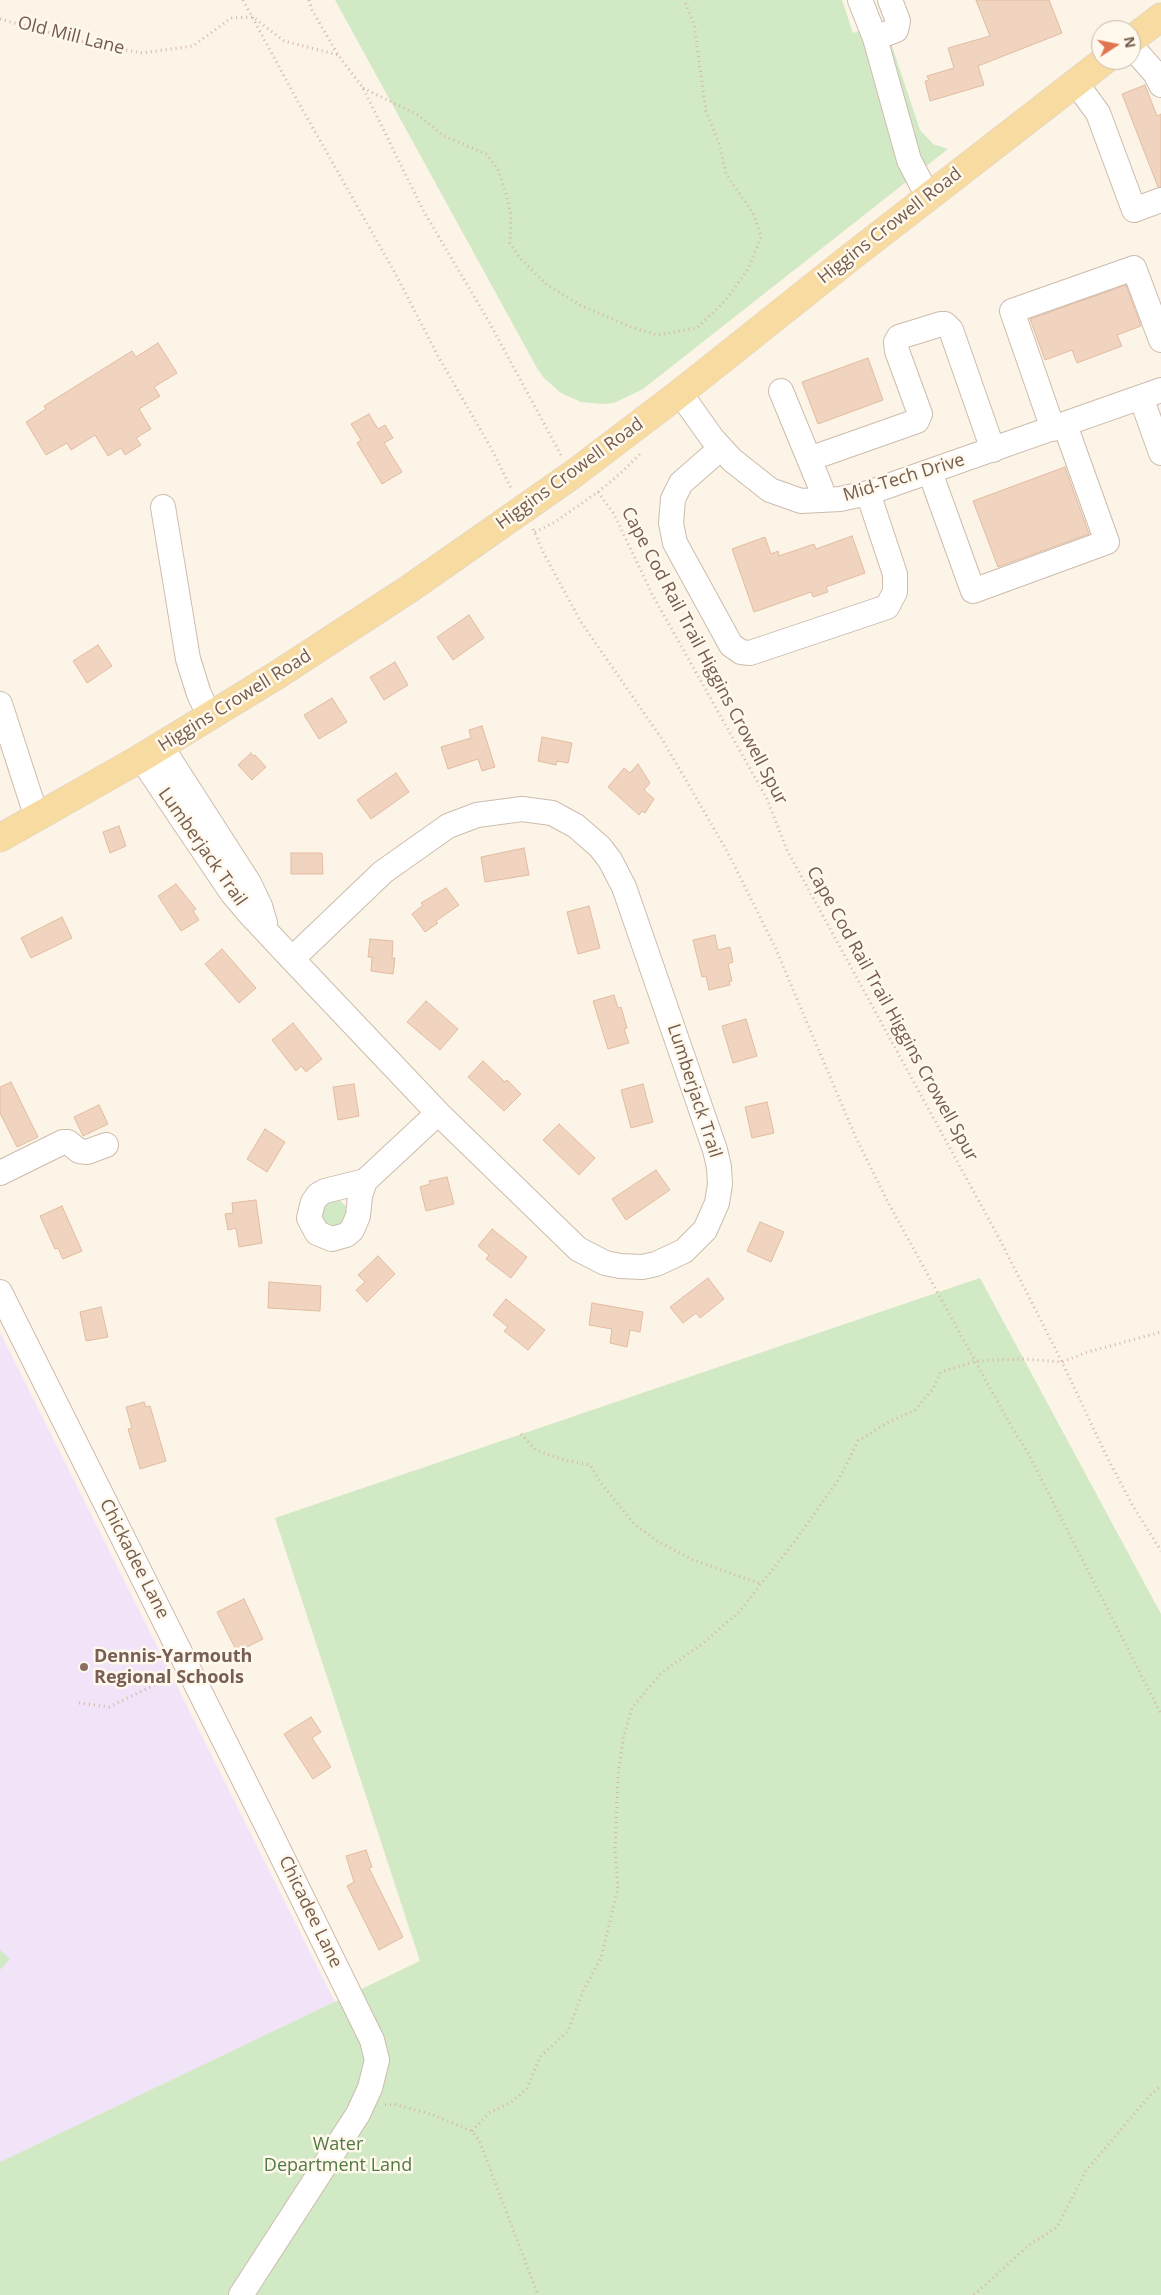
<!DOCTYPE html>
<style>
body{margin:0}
#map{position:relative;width:1161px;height:2295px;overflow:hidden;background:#fcf4e6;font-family:"Open Sans",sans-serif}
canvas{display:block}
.north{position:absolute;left:1091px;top:20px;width:50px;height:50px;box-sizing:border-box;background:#fef8ed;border:1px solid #c7baad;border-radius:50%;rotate:79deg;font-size:14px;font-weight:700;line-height:20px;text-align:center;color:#755c4c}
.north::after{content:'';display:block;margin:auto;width:18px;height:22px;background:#e2754f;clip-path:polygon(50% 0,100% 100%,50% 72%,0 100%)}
</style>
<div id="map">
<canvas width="1161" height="2295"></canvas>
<div class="north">N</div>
</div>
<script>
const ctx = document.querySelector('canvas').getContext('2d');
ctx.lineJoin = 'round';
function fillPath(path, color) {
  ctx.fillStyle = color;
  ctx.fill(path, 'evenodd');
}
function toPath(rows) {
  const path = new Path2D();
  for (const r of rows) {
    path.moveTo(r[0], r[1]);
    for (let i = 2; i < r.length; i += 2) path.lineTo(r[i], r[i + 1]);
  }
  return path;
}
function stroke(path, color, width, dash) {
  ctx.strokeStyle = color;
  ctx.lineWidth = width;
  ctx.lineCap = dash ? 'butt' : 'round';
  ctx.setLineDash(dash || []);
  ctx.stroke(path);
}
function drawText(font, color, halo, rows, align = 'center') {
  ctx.font = font + ' "Open Sans",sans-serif';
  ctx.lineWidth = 5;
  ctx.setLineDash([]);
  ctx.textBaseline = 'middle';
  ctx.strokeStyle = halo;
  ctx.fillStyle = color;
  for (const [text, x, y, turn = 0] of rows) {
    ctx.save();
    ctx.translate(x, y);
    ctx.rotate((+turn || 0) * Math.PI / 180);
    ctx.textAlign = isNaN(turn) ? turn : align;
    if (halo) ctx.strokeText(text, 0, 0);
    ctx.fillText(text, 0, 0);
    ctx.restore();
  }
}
fillPath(toPath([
 [0,1332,335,2002,0,2162]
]), '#f1e3f8');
fillPath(toPath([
 [335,0,842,0,853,33,884,22,920,130,933,144,948,149,643,389,614,403,602,404,581,402,561,393,544,378,537,368],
 [339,1199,349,1210,345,1225,325,1228,319,1209,321,1204],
 [980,1278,1161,1614,1161,2295,0,2295,0,2162,420,1961,275,1518],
 [0,1950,10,1959,0,1970]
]), '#d2e9c5');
const building = toPath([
 [976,0,1049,0,1062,33,978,66,984,85,930,101,925,81,929,80,927,76,954,68,948,48,990,36,976,0],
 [1145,85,1157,116,1161,114,1161,187,1158,187,1122,94,1145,85],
 [1126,285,1141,326,1117,335,1122,346,1077,363,1072,350,1045,360,1030,319,1126,285],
 [158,343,177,373,154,387,160,396,139,409,151,429,136,438,141,445,125,455,121,448,108,456,95,435,71,450,67,443,46,455,26,422,46,409,44,406,132,351,136,357,158,343],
 [868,358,883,400,818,424,802,382,868,358],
 [369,414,378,429,385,425,393,438,384,443,402,472,382,484,357,443,361,440,351,424,369,414],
 [1065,467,1089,534,998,567,973,501,1065,467],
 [852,536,865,573,826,587,828,592,813,597,811,592,754,612,732,549,765,537,771,554,778,551,779,556,814,544,816,549,852,536],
 [469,615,484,638,453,660,437,637,469,615],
 [98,645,112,666,87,683,73,661,98,645],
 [395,662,408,685,384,700,370,677,395,662],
 [332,698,347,722,319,739,304,715,332,698],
 [482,726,495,767,482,771,478,759,448,769,441,747,471,738,469,730,482,726],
 [542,737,572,743,568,763,557,761,556,765,538,761,542,737],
 [251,753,253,756,255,755,266,767,252,780,238,765,251,753],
 [638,764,650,783,644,790,654,799,645,813,642,811,639,815,608,787,624,768,630,773,638,764],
 [396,773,409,792,371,819,357,800,396,773],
 [119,826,126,846,110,853,103,832,119,826],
 [524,848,529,875,485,882,481,857,524,848],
 [291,853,322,853,323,874,291,874,291,853],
 [176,884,196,909,193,911,199,920,181,931,158,896,176,884],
 [446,888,459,905,436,921,438,923,425,932,412,914,423,905,421,903,446,888],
 [589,906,600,948,578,954,567,912,589,906],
 [62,917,72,938,31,958,21,938,62,917],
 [715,935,718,950,730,947,733,962,728,964,732,981,729,981,730,985,709,990,706,976,702,977,693,940,715,935],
 [370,939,393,941,392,958,395,958,393,974,371,971,372,957,368,957,370,939],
 [222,949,256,988,239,1003,205,964,222,949],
 [614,995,618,1008,621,1007,627,1028,624,1029,629,1043,608,1049,593,1001,614,995],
 [426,1001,458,1029,440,1050,407,1022,426,1001],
 [746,1019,757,1056,733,1063,722,1026,746,1019],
 [293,1023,322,1059,306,1072,301,1066,296,1071,272,1040,293,1023],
 [483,1061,505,1082,507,1080,521,1094,504,1111,468,1077,483,1061],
 [11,1082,38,1137,17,1147,0,1113,0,1087,11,1082],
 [354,1084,359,1116,338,1120,333,1087,354,1084],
 [643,1084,653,1122,631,1128,621,1090,643,1084],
 [767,1102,774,1133,752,1138,745,1107,767,1102],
 [99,1105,108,1124,83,1136,74,1117,99,1105],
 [559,1124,595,1158,579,1175,543,1140,559,1124],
 [265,1129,285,1142,267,1172,247,1159,265,1129],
 [656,1170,670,1190,626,1220,612,1199,656,1170],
 [447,1177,454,1204,426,1211,420,1187,430,1184,429,1181,447,1177],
 [256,1200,262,1243,239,1247,236,1228,228,1230,225,1214,233,1213,232,1203,256,1200],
 [62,1206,82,1251,63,1259,58,1248,55,1249,40,1216,62,1206],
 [760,1222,784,1232,771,1262,747,1251,760,1222],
 [492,1229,527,1257,511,1278,486,1259,489,1255,478,1246,492,1229],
 [378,1256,395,1274,367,1302,356,1290,365,1282,358,1275,378,1256],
 [708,1278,724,1299,700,1318,696,1313,683,1323,670,1307,708,1278],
 [269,1282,321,1286,320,1311,268,1308,269,1282],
 [506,1299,545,1330,528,1350,504,1331,508,1327,493,1315,506,1299],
 [592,1303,643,1312,640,1332,630,1330,627,1347,610,1343,612,1329,589,1325,592,1303],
 [101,1307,108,1337,86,1341,80,1312,101,1307],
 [144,1402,146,1407,150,1406,166,1461,140,1469,128,1429,132,1428,126,1407,144,1402],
 [244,1599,263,1639,237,1652,217,1612,244,1599],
 [311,1717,321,1732,312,1738,331,1767,313,1779,284,1734,311,1717],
 [366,1850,372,1867,369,1868,403,1937,379,1950,347,1886,354,1882,346,1856,366,1850]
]);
fillPath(building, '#f0d4bf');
stroke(building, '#e2bba0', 1);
const minor = toPath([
 [860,0,875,38,909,160,928,197],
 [875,38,896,30,898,21,890,0],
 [1131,46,1155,73,1161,85],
 [1076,83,1098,113,1134,210,1161,200],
 [781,391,821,488,822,500],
 [680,393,712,438,732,460,770,490,801,501,840,499,868,493,1161,390],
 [1141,397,1161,453],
 [1053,429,1012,311,1134,268,1161,340],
 [721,448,681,483,673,499,671,523,675,543,731,645,741,652,750,653,887,607,895,592,895,574,868,493],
 [809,459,917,421,920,414,897,351,896,342,899,337,941,324,945,324,951,330,993,450],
 [930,472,973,591,1107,542,1065,425],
 [163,507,188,659,199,694,210,717],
 [0,704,37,818],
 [161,746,249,883,260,906,265,923],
 [141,758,232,893,249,913,292,959,438,1113,578,1249,605,1263,620,1266,642,1267,656,1264,684,1251,705,1230,717,1203,720,1184,719,1167,715,1150,624,887,610,860,600,847,576,826,552,813,522,809,477,815,448,826,383,872,292,959],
 [0,1173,63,1142,68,1142,79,1151,87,1152,106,1145],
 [365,1181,360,1196,358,1216,352,1230,346,1235,332,1239,317,1233,309,1218,313,1202,318,1195,325,1191,365,1181],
 [365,1181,438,1113],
 [0,1292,267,1826,372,2040,377,2060,370,2088,358,2114,241,2295]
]);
const major = toPath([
 [1131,40,1161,17],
 [0,838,141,758,277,675,409,589,572,475,680,393,847,260,1105,60]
]);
stroke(minor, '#cdbcad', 26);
stroke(major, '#d8d1cd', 29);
stroke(toPath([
 [243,0,297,100,394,271,439,358,491,448,512,490],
 [309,0,312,10,338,55,363,88,423,210,488,320,561,455],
 [0,19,84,42,142,53,193,46,231,18,253,17,284,41,338,55],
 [363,88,418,115,444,136,486,154,498,169,505,190,511,215,510,243,519,257,547,285,582,306,631,327,657,335,697,328,725,301,748,269,761,237,754,215,726,174,720,146,706,111,694,24,684,0],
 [598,492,614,514,652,594,767,799,787,850,999,1238,1062,1362,1108,1459,1133,1506,1161,1551],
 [533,529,543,552,581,622,662,739,727,851,775,947,856,1138,890,1206,1011,1426,1027,1451,1161,1714],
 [535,532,555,522,598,492,622,472,640,454],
 [521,1434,536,1450,564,1460,590,1465,601,1483,634,1524,657,1541,693,1560,761,1584],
 [79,1703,109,1707,171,1677],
 [385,2105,394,2104,433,2115,472,2131,479,2140,538,2295],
 [472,2131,489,2113,513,2101,527,2088,540,2057,568,2031,584,1989,601,1958,618,1888,615,1850,618,1777,623,1739,632,1708,661,1673,702,1644,739,1612,795,1541,839,1479,858,1441,885,1424,915,1410,933,1389,941,1372,976,1361,1023,1359,1062,1362,1088,1352,1161,1332],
 [974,2295,1028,2246,1057,2227,1086,2171,1151,2094,1161,2086]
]), '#d5b8a2', 3, [1, 4]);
stroke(minor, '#fff', 24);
stroke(major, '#f8dba1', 28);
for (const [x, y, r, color] of [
 [84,1667,5,"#8d6e63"]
]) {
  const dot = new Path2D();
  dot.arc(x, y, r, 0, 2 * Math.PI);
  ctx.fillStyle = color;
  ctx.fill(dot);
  stroke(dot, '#fef8ed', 2);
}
drawText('18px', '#755c4c', '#fef8ed', [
 ["Old Mill Lane",71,36,14],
 ["Higgins Crowell Road",890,226,-38],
 ["Higgins Crowell Road",570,474,-36],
 ["Mid-Tech Drive",904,478,-17],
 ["Cape Cod Rail Trail Higgins Crowell Spur",704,656,62],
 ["Higgins Crowell Road",235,701,-32],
 ["Lumberjack Trail",202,847,55],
 ["Cape Cod Rail Trail Higgins Crowell Spur",892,1014,61],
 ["Lumberjack Trail",694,1091,72],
 ["Chickadee Lane",134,1559,63],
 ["Chicadee Lane",310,1912,64]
]);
drawText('bold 18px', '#785e54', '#fef8ed', [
 ["Dennis-Yarmouth",94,1657],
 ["Regional Schools",94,1678]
], 'left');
drawText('18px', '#527a43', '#fef8ed', [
 ["Water",338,2145],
 ["Department Land",338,2166]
]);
</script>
